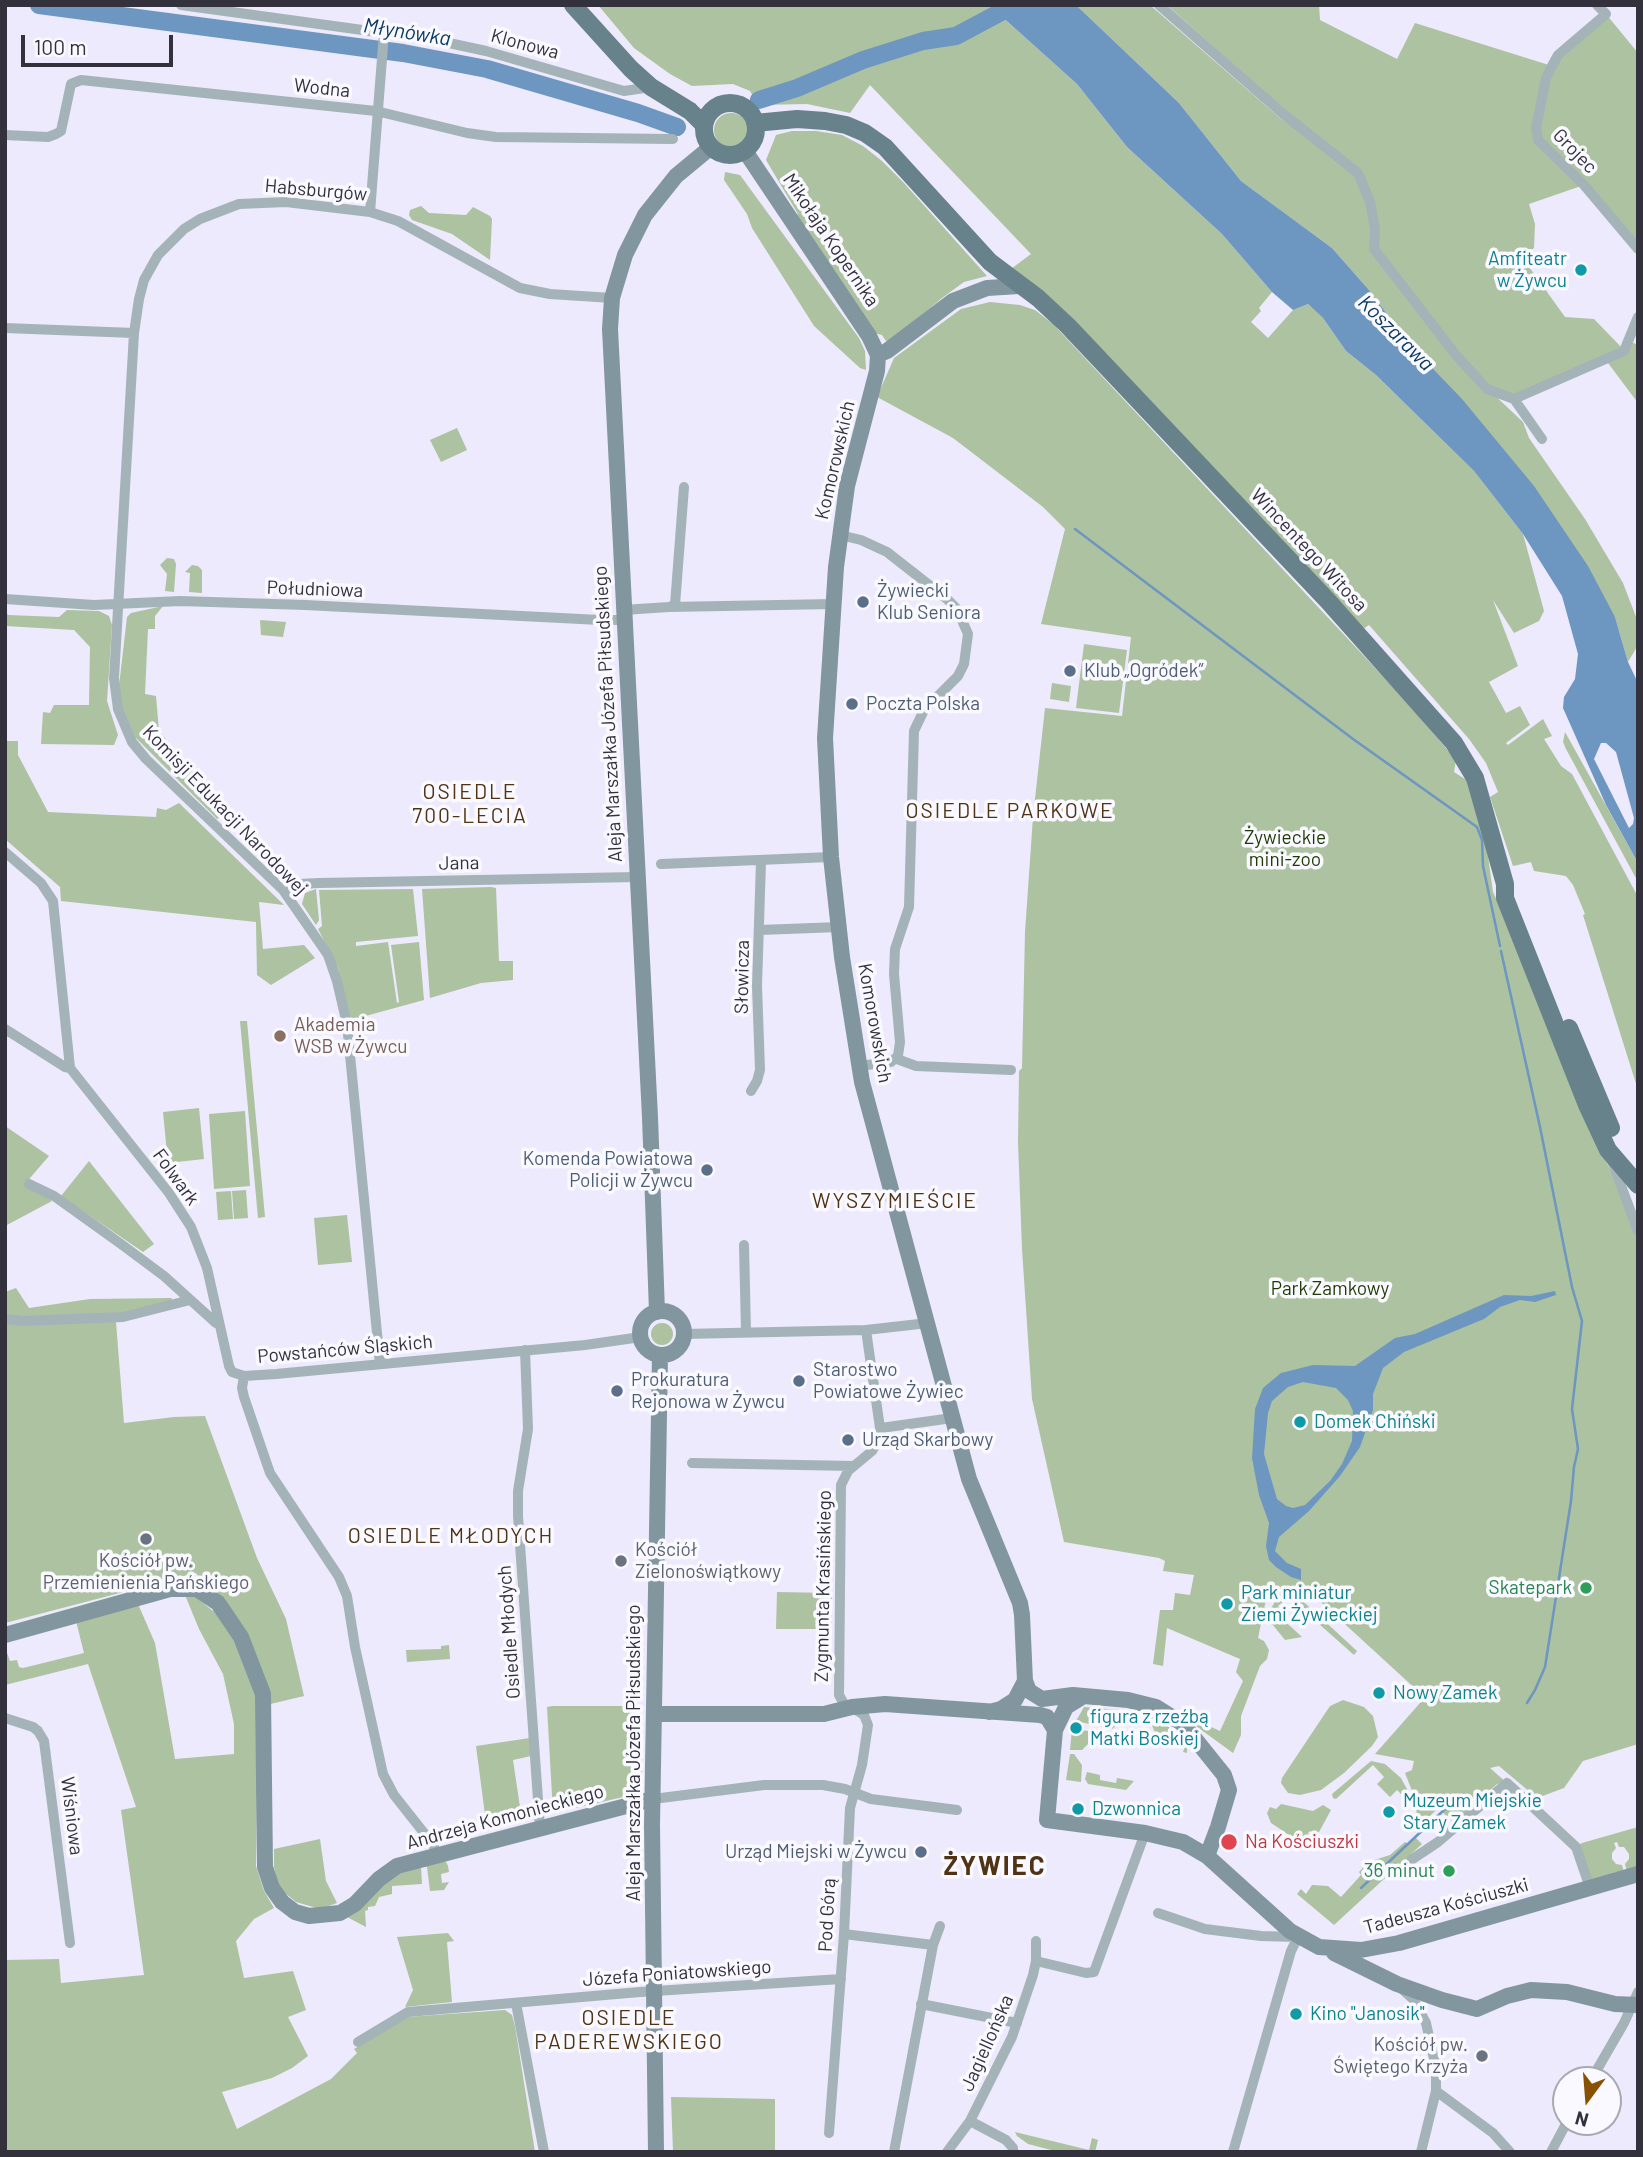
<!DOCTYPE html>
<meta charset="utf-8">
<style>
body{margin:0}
#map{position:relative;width:1643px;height:2157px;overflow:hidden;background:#eceafc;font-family:Barlow,sans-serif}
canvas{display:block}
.frame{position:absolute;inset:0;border:7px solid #32313c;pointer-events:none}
.north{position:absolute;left:1552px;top:2066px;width:70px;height:70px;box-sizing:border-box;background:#f9f9ff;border:2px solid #a9a9b1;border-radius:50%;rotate:196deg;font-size:19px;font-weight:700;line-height:28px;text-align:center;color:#32313c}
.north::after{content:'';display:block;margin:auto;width:24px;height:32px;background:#885101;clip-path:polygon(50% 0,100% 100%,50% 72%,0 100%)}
.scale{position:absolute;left:21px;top:35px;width:152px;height:32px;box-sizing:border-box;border:4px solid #32313c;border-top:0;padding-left:9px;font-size:21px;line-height:24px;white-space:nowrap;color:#32313c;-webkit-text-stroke:5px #f9f9ff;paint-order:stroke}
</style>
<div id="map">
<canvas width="1643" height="2157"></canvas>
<div class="frame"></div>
<div class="north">N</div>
<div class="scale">100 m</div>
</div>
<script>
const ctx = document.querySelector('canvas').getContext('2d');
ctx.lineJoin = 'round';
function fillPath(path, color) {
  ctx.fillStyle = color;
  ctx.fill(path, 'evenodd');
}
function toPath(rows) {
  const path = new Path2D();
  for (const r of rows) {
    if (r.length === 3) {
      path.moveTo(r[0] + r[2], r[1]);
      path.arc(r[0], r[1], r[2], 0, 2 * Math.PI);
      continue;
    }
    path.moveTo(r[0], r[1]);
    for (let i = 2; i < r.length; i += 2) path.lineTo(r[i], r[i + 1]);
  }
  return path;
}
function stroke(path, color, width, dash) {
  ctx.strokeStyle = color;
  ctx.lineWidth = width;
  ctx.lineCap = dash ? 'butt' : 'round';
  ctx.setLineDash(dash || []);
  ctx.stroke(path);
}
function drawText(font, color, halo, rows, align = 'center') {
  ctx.font = font + ' Barlow,sans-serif';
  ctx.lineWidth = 7;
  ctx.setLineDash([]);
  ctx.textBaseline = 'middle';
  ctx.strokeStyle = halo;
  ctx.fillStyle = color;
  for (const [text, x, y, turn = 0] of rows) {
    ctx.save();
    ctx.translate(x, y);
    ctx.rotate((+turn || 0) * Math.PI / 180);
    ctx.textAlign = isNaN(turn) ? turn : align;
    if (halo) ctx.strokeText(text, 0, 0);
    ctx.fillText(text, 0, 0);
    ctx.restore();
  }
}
fillPath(toPath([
 [598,5,989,5,1077,84,1127,147,1222,234,1272,292,1259,308,1261,311,1251,322,1268,338,1293,310,1308,304,1323,318,1346,351,1376,375,1474,471,1523,534,1544,611,1539,621,1514,633,1493,600,1518,666,1489,682,1506,713,1520,706,1530,725,1506,743,1508,745,1543,719,1552,736,1544,739,1561,766,1572,774,1638,897,1638,1090,1583,915,1585,914,1573,885,1566,876,1534,871,1531,862,1513,866,1490,797,1498,792,1486,763,1469,739,1369,625,1363,629,1011,269,1031,254,870,85,850,113,807,104,758,105,750,91,733,84,692,86,670,74,634,48],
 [1076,5,1150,5,1280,118,1344,163,1167,5,1319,5,1320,20,1397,59,1415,23,1552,66,1606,14,1638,53,1638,249,1584,185,1529,204,1535,224,1534,248,1522,257,1565,317,1594,319,1624,350,1629,341,1638,345,1638,403,1605,359,1514,399,1489,390,1523,422,1529,438,1585,519,1623,583,1638,622,1638,645,1628,662,1615,617,1369,290,1332,248,1241,181,1179,103],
 [731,130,17],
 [792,131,816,131,842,135,863,146,882,161,904,183,987,276,964,282,942,298,893,340,886,341,882,335,874,333,795,216,798,214,766,160,776,135],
 [725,172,740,175,859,338,865,351,866,370,860,368,814,326,752,228,747,214,724,180],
 [421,206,429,213,466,215,473,207,490,216,492,219,490,260,452,234,412,220,409,215,410,210],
 [990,302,1020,305,1035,310,1053,324,1407,702,1456,760,1454,772,1468,781,1485,834,1493,892,1518,945,1638,1239,1638,1744,1583,1761,1564,1788,1537,1798,1499,1766,1490,1768,1507,1783,1497,1784,1454,1823,1438,1808,1422,1824,1417,1822,1416,1801,1405,1773,1412,1770,1414,1761,1375,1754,1420,1703,1419,1692,1312,1594,1294,1593,1357,1651,1354,1655,1292,1600,1290,1602,1285,1600,1278,1606,1281,1611,1278,1615,1302,1637,1285,1640,1268,1619,1270,1610,1281,1592,1268,1590,1258,1638,1264,1641,1269,1650,1267,1659,1260,1666,1241,1716,1241,1735,1233,1753,1196,1726,1189,1717,1220,1731,1243,1681,1236,1672,1240,1659,1167,1628,1163,1666,1153,1664,1160,1610,1173,1610,1175,1593,1190,1595,1194,1575,1163,1571,1165,1561,1159,1558,1064,1542,1032,1399,1022,1249,1018,1142,1019,1071,1022,1068,1025,932,1033,817,1045,708,1122,716,1131,637,1041,624,1065,529,1043,507,953,438,877,397,894,358,961,309],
 [457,428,467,450,441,462,430,440],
 [167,558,174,559,176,564,174,592,165,591,167,574,160,565],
 [192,565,198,566,202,570,202,593,189,592,190,573,185,572],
 [163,606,155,616,155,629,148,629,145,694,156,696,159,731,227,812,217,819,135,737,121,704,119,686,127,617,131,613],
 [67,610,99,611,109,616,112,625,107,701,118,735,114,745,41,744,43,712,50,713,54,705,89,705,90,647,74,630,5,626,5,611,8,615,59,617],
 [260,620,286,622,283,637,261,635],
 [1084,644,1127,650,1119,713,1076,708],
 [1052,683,1071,686,1069,702,1050,699],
 [1565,732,1638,863,1638,882,1566,749,1563,742],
 [5,741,18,741,18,755,48,812,156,817,157,808,166,810,179,803,284,905,259,902,263,949,304,945,315,958,271,985,257,975,256,922,61,901,60,887,5,839],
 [491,887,496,888,499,961,513,961,513,980,481,983,430,998,422,889],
 [316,889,319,920,316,925,302,904,305,893],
 [413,889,418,936,356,942,356,946,388,942,397,1003,399,1002,391,945,419,942,424,1000,351,1020,338,968,318,929,322,926,319,890],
 [240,1021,247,1021,265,1217,258,1218],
 [199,1108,204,1159,168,1163,163,1112],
 [245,1111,250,1186,214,1189,209,1114],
 [5,1126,49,1156,30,1178,29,1184,52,1201,5,1226],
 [89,1161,154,1244,143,1252,61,1196],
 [246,1190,248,1218,234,1219,232,1191],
 [231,1191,233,1219,218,1220,216,1192],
 [347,1215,352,1262,318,1265,314,1218],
 [16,1288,29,1308,90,1299,172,1298,170,1305,116,1322,124,1423,174,1417,205,1416,257,1558,286,1619,304,1696,258,1707,256,1866,264,1891,274,1908,254,1919,236,1941,244,1978,293,1971,306,2010,288,2017,308,2056,292,2068,272,2078,222,2092,237,2129,331,2079,357,2053,354,2049,407,2017,505,2010,512,2015,515,2026,535,2152,5,2152,5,1960,59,1959,61,1983,144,1975,121,1810,136,1807,88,1664,5,1685,5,1647,10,1661,17,1660,19,1667,23,1668,84,1653,76,1621,138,1604,155,1643,175,1759,234,1754,234,1724,223,1674,199,1629,185,1595,196,1597,213,1611,215,1590,204,1585,196,1573,5,1623,5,1292],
 [662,1334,11],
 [777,1592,832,1593,832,1629,776,1629],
 [449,1645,450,1659,407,1662,406,1650,441,1649,441,1646],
 [1343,1700,1364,1707,1373,1716,1378,1737,1372,1746,1344,1773,1321,1790,1300,1795,1288,1793,1281,1783,1282,1778,1330,1706],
 [552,1706,632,1706,632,1722,641,1723,642,1774,642,1781,632,1795,553,1813,547,1707],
 [1084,1707,1119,1710,1116,1726,1112,1729,1076,1721],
 [1148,1715,1162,1721,1173,1731,1187,1746,1187,1753,1183,1752,1185,1747,1181,1742,1157,1738],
 [1072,1729,1088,1731,1088,1744,1082,1750,1070,1750],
 [530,1738,531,1756,513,1760,521,1814,536,1813,535,1818,487,1830,476,1746],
 [1070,1754,1074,1754,1082,1765,1081,1782,1066,1780],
 [1371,1761,1385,1764,1401,1778,1408,1791,1409,1802,1397,1790,1390,1797,1377,1784,1384,1777,1373,1765,1336,1799,1333,1798,1332,1794],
 [1087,1772,1100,1775,1100,1780,1116,1783,1117,1778,1134,1781,1126,1790,1088,1784,1085,1779],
 [1281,1804,1313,1811,1323,1805,1331,1810,1319,1832,1314,1833,1310,1831,1308,1833,1313,1844,1310,1849,1271,1823,1267,1813,1270,1807,1276,1809],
 [1638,1827,1638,1869,1627,1872,1625,1864,1629,1859,1629,1854,1624,1847,1619,1847,1617,1842,1614,1843,1616,1848,1612,1853,1612,1859,1616,1864,1622,1865,1624,1872,1616,1872,1589,1883,1576,1847,1582,1843],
 [1415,1837,1422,1844,1334,1925,1297,1894,1301,1889,1306,1894,1312,1885,1328,1886,1341,1897,1361,1875,1359,1872,1368,1862,1390,1855,1405,1842,1408,1844],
 [320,1839,326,1881,337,1903,320,1909,296,1902,285,1893,277,1882,274,1867,274,1849],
 [441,1861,446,1862,448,1866,449,1872,441,1874,442,1883,449,1882,444,1890,430,1891,427,1867,421,1867,422,1884,392,1886,392,1894,379,1897,375,1906,368,1907,368,1910,365,1911,366,1927,347,1917,398,1871],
 [448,1933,454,1941,447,1942,452,2002,405,2007,413,1990,397,1937],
 [671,2097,775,2099,775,2152,673,2152],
 [1015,2132,1089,2150,1092,2138,1098,2140,1095,2152,1059,2152,1028,2144,1017,2136]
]), '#adc2a0');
fillPath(toPath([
 [989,5,1076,5,1179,103,1241,181,1332,248,1369,290,1411,346,1462,399,1534,486,1588,566,1615,617,1628,662,1638,683,1638,863,1606,805,1563,708,1564,697,1575,679,1578,654,1562,596,1523,534,1474,471,1376,375,1346,351,1323,318,1308,304,1293,310,1272,292,1222,234,1127,147,1077,84],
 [1601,743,1606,743,1616,752,1634,818,1633,824,1629,828,1594,759],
 [1555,1291,1556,1295,1535,1302,1520,1300,1500,1307,1484,1319,1404,1352,1383,1368,1373,1394,1373,1410,1360,1447,1340,1476,1309,1511,1279,1537,1275,1551,1287,1563,1301,1569,1301,1580,1291,1577,1276,1567,1269,1560,1266,1546,1269,1523,1259,1495,1252,1458,1255,1409,1263,1388,1281,1373,1313,1365,1355,1366,1395,1338,1415,1334,1504,1295,1531,1296],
 [1303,1382,1336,1388,1348,1400,1353,1411,1352,1441,1342,1464,1330,1481,1305,1505,1293,1508,1286,1506,1277,1499,1264,1454,1268,1413,1272,1401,1288,1387]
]), '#6d96c1');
stroke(toPath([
 [1075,529,1353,739,1477,827,1482,840,1483,866,1500,946],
 [1501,951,1540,1127,1572,1287,1582,1321,1572,1409,1578,1449,1574,1467,1571,1501,1545,1667,1535,1690,1527,1703],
 [1361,1888,1460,1795]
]), '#6d96c1', 2.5);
stroke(toPath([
 [39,5,403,53,487,69,638,113,677,127],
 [759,100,797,88,863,60,923,41,956,36,1014,5]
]), '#6d96c1', 18);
stroke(toPath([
 [181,5,435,40,486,51,624,91,651,87],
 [1159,5,1282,113,1358,173,1370,202,1375,229,1374,249,1456,355,1487,389,1514,399,1542,439],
 [1597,5,1606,14,1558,55,1552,66,1546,78,1536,128,1538,140,1584,185,1638,249],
 [5,135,48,137,56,134,61,131,71,84,81,80,376,111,467,133,496,137,673,139],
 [370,212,384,33],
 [5,328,134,333],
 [1514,399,1624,351,1638,317],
 [840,535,861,540,887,552,947,599,957,609,968,634,964,664,958,676,924,710,914,731,909,907,895,949,894,974,900,1042,898,1056,891,1062,859,1066],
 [5,599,94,605,180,601,305,605,600,620,624,620],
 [669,607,833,604],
 [623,610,669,607,675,605,684,487],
 [5,852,41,883,53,901,70,1068,169,1193,191,1227,207,1268,229,1366,232,1372,244,1376,276,1374,585,1345,641,1337],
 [661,864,831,857],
 [283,890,299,884,319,883,637,877],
 [760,930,839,927],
 [5,1029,65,1067,70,1068],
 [897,1059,916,1066,1011,1070],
 [751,1091,757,1081,760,1070,757,986,761,861],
 [1611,1159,1638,1231],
 [29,1184,54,1196,121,1244,164,1276,216,1323,219,1324],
 [744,1245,746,1332],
 [5,1319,22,1321,123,1317,190,1300],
 [684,1334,866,1330,928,1323],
 [525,1350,528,1429,518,1491,518,1516,540,1828],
 [380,1364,347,1024,337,981,328,955,283,890,146,759,132,742,118,709,114,678,134,333,139,299,144,280,158,255,184,229,200,219,239,204,286,202,370,212,398,221,520,288,550,294,612,298],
 [244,1376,242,1388,244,1397,270,1473,339,1577,347,1596,355,1647,383,1774,394,1795,432,1843,438,1856],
 [881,1428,952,1418],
 [692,1463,854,1466],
 [847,1709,839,1695,841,1485,848,1471,872,1451,881,1435,866,1330],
 [5,1718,33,1727,38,1731,44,1741,70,1943],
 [653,1799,764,1785,823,1785,845,1789,871,1799,957,1810],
 [1411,1860,1438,1842,1507,1783,1576,1847,1590,1888],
 [1158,1913,1205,1929,1261,1936,1298,1937,1291,1951,1233,2152],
 [844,1934,933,1945],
 [1036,1961,1086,1973,1094,1972,1145,1833],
 [1401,1988,1413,1999,1426,2023,1436,2068,1436,2091,1421,2152],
 [516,2003,544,2152],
 [921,2004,1017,2023],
 [358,2042,408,2012,640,1992,841,1979],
 [1591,2080,1624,2023,1638,1992],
 [1436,2091,1493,2133,1510,2152],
 [970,2121,1006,2140,1013,2148,1013,2152],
 [829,2133,844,1934,850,1808,862,1765,868,1725,864,1715,852,1707],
 [894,2152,933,1945,940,1926],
 [947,2152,970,2121,1012,2037,1033,1975,1036,1961,1036,1941],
 [1551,2152,1567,2122]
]), '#a4b3b8', 10);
stroke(toPath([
 [745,151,869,336,878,355,877,371,847,486,836,567,825,738,831,857,842,957,862,1082,969,1479,1020,1603,1022,1615,1025,1681,1015,1700,1001,1709,989,1712],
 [878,355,887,351,953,301,987,288,1019,286],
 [662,1333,22],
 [657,1312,650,1117,610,329,612,298,625,255,645,215,676,176,711,147],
 [5,1635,170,1589,197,1589,218,1603,241,1637,263,1694,265,1867,272,1888,282,1902,295,1912,309,1916,340,1913,355,1904,379,1879,397,1866,653,1799],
 [1025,1681,1029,1691,1042,1699,1073,1695,1128,1700,1156,1707,1183,1724,1224,1775,1229,1790,1218,1827,1207,1856],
 [1082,1697,1066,1707,1055,1730,1047,1820,1145,1833,1183,1842,1207,1856,1290,1931,1319,1947,1361,1950,1399,1943,1638,1874],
 [655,1714,824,1714,852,1707,885,1704,1040,1715,1047,1717,1055,1730],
 [1334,1953,1397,1984,1442,2000,1477,2009,1507,1996,1531,1990,1567,1992,1615,2004,1638,2005],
 [656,2152,652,1825,660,1355]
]), '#81969f', 16);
stroke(toPath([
 [573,5,631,69,651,87,690,111,704,125],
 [730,129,26],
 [755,123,797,119,825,121,846,125,865,133,885,147,990,262,1038,298,1068,326,1328,601,1454,743,1475,778,1505,884,1505,898,1587,1105,1608,1150,1638,1185],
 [1569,1028,1611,1128]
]), '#68828c', 18);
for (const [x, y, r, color] of [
 [1581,270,7,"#0f9aa8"],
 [863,602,7,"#5c6f8a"],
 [1070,671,7,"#5c6f8a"],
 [852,704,7,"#5c6f8a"],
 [280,1036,7,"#8d6e63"],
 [707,1170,7,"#5c6f8a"],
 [799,1381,7,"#5c6f8a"],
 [617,1391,7,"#5c6f8a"],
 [1300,1422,7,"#0f9aa8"],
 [848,1440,7,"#5c6f8a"],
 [146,1539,7,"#6b7280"],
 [621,1561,7,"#6b7280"],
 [1586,1588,7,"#2e9e5b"],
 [1227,1604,7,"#0f9aa8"],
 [1379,1693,7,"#0f9aa8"],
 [1076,1728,7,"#0f9aa8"],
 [1078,1809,7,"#0f9aa8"],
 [1389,1812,7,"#0f9aa8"],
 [1229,1842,9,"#e0444e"],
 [921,1852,7,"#5c6f8a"],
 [1449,1871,7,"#2e9e5b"],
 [1296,2014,7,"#0f9aa8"],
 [1482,2056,7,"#6b7280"]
]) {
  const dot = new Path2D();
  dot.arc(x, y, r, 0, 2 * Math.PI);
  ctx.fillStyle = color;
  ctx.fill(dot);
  stroke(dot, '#f9f9ff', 2.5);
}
drawText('19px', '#32313c', '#f9f9ff', [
 ["Klonowa",525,44,15],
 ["Wodna",322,88,6],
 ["Grojec",1575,151,46],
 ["Habsburgów",316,190,5],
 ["Mikołaja Kopernika",831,240,56],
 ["Komorowskich",835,460,-77],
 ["Wincentego Witosa",1309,550,47],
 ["Południowa",315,589,2],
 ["Aleja Marszałka Józefa Piłsudskiego",608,714,-93],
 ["Komisji Edukacji Narodowej",225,810,46],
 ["Jana",459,863,-1],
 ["Słowicza",742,977,-89],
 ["Komorowskich",875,1023,80],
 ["Folwark",176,1177,54],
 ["Powstańców Śląskich",345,1349,-5],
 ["Zygmunta Krasińskiego",823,1586,-89],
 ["Osiedle Młodych",509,1632,-94],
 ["Aleja Marszałka Józefa Piłsudskiego",634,1753,-90],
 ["Wiśniowa",72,1816,83],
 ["Andrzeja Komonieckiego",505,1817,-15],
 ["Tadeusza Kościuszki",1446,1906,-15],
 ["Pod Górą",827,1915,-87],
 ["Józefa Poniatowskiego",677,1973,-4],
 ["Jagiellońska",987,2043,-66]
]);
drawText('19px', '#0d838f', '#f9f9ff', [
 ["Amfiteatr",1567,259,"right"],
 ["w Żywcu",1567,281,"right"],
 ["Domek Chiński",1314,1422],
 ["Park miniatur",1241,1593],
 ["Ziemi Żywieckiej",1241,1615],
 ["Nowy Zamek",1393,1693],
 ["figura z rzeźbą",1090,1717],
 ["Matki Boskiej",1090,1739],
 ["Muzeum Miejskie",1403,1801],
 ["Stary Zamek",1403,1823],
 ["Dzwonnica",1092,1809],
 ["Kino \"Janosik\"",1310,2014]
], 'left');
drawText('19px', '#4e5e75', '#f9f9ff', [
 ["Żywiecki",877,591],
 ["Klub Seniora",877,613],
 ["Klub „Ogródek”",1084,671],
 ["Poczta Polska",866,704],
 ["Komenda Powiatowa",693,1159,"right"],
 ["Policji w Żywcu",693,1181,"right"],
 ["Starostwo",813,1370],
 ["Powiatowe Żywiec",813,1392],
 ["Prokuratura",631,1380],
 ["Rejonowa w Żywcu",631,1402],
 ["Urząd Skarbowy",862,1440],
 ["Urząd Miejski w Żywcu",907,1852,"right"]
], 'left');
drawText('19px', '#1e3a01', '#f9f9ff', [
 ["Żywieckie",1285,838],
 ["mini-zoo",1285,860],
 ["Park Zamkowy",1330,1289]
]);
drawText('19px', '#785e54', '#f9f9ff', [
 ["Akademia",294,1025],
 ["WSB w Żywcu",294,1047]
], 'left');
drawText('19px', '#5b616d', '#f9f9ff', [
 ["Kościół",635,1550],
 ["Zielonoświątkowy",635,1572],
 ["Kościół pw.",146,1561,"center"],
 ["Przemienienia Pańskiego",146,1583,"center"],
 ["Kościół pw.",1468,2045,"right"],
 ["Świętego Krzyża",1468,2067,"right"]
], 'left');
drawText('19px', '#27864d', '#f9f9ff', [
 ["Skatepark",1572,1588],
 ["36 minut",1435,1871]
], 'right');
drawText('19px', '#be3a42', '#f9f9ff', [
 ["Na Kościuszki",1245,1842]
], 'left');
drawText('italic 21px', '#0b3a63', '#f9f9ff', [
 ["Młynówka",407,32,9],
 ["Koszarawa",1396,333,45]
]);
ctx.letterSpacing = '2px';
drawText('21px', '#4f3314', '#f9f9ff', [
 ["OSIEDLE",470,792],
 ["700-LECIA",470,816],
 ["OSIEDLE PARKOWE",1010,811],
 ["WYSZYMIEŚCIE",895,1201],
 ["OSIEDLE MŁODYCH",451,1536],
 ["OSIEDLE",629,2018],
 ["PADEREWSKIEGO",629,2042]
]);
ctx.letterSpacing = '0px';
ctx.letterSpacing = '2px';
drawText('bold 26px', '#4f3314', '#f9f9ff', [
 ["ŻYWIEC",995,1866]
]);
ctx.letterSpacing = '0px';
</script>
